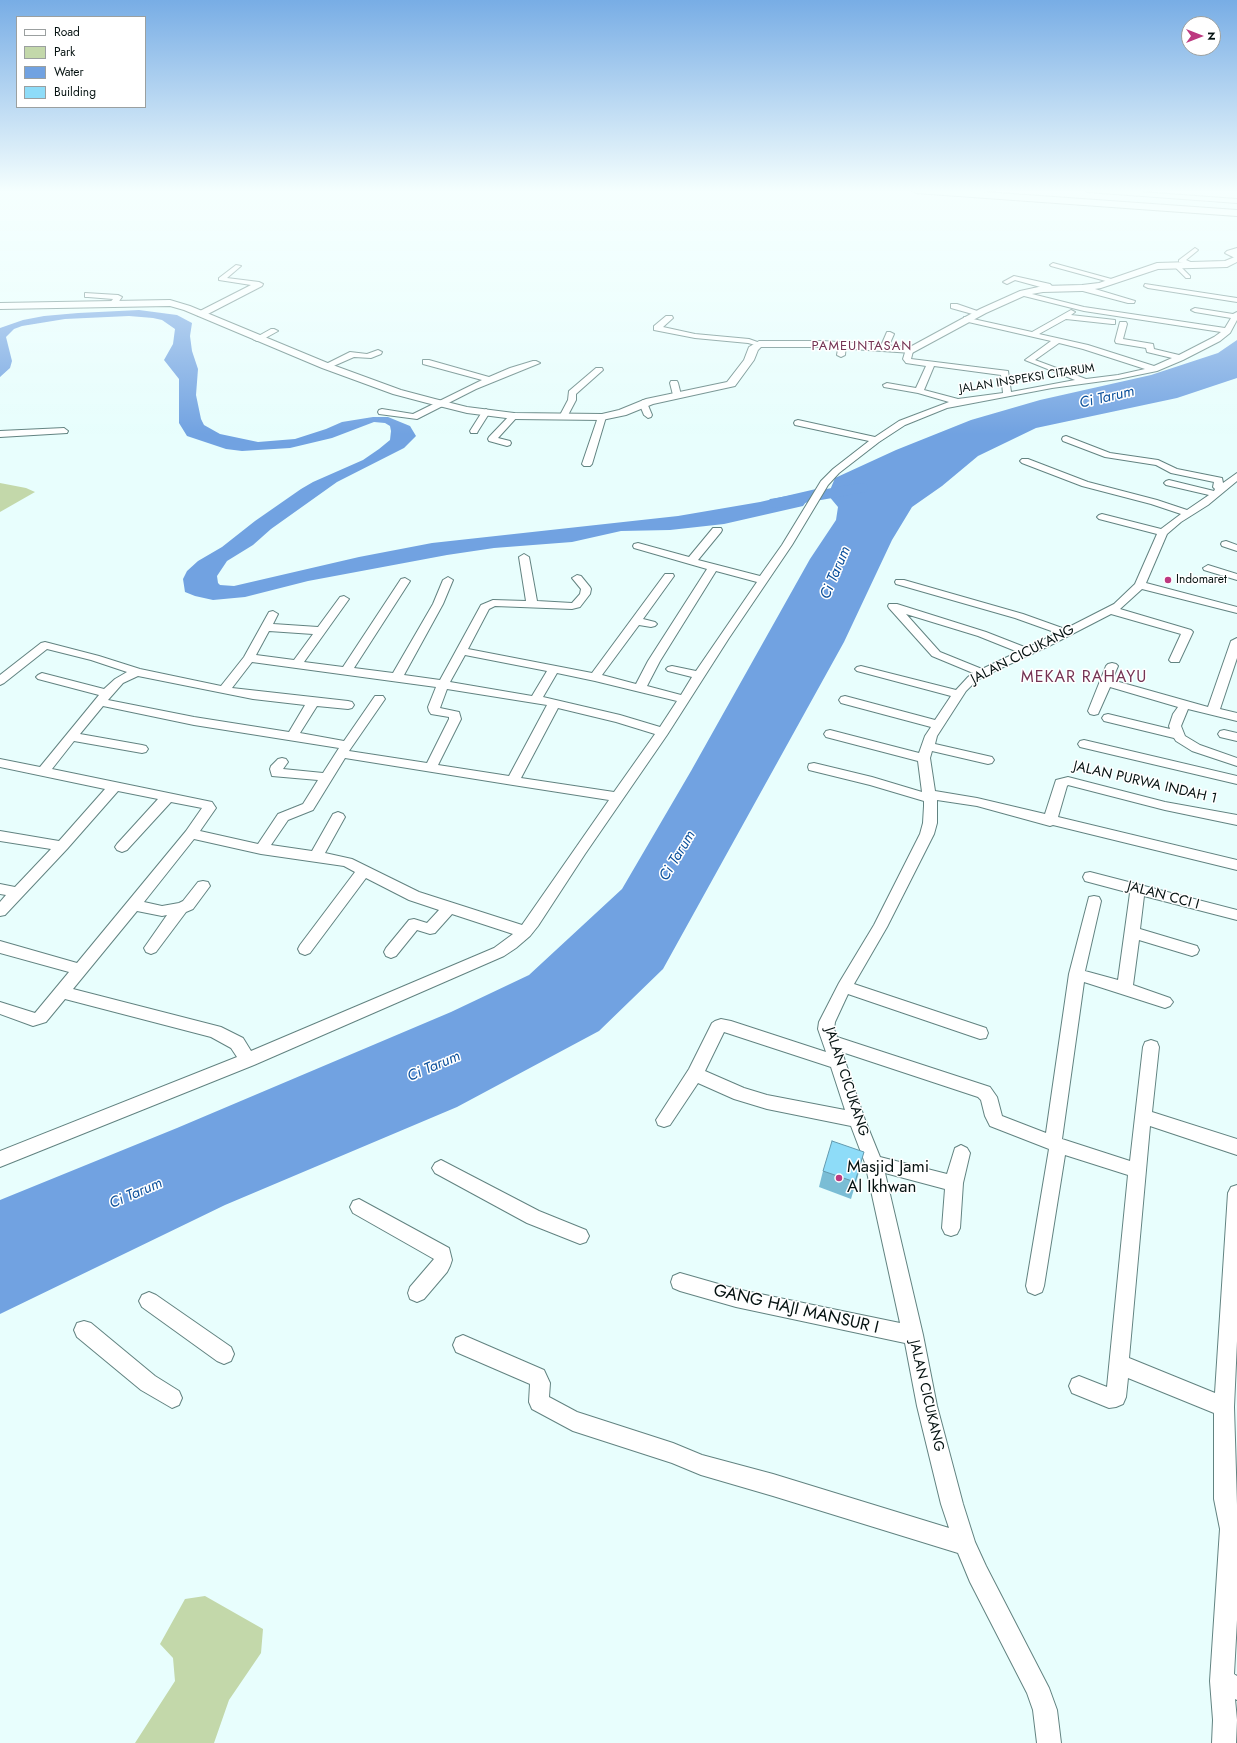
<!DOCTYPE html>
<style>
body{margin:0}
#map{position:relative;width:1237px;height:1743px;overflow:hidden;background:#e8fefd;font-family:Jost,sans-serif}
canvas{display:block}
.legend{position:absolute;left:16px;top:16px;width:130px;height:92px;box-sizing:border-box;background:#fff;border:1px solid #9ba0a0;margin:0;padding:5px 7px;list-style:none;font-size:12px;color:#051211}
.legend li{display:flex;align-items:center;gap:8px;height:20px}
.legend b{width:20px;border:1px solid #9ba0a0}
.north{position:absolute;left:1181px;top:16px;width:40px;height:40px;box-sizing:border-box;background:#fff;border:1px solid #9ba0a0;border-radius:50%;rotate:90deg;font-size:11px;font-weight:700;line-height:16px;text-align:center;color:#051211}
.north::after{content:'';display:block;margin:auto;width:14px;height:18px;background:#bd3980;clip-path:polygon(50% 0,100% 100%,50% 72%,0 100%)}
</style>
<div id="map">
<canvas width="1237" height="1743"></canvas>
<ul class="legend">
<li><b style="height:5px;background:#fff"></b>Road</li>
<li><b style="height:11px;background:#c3d8aa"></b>Park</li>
<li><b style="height:11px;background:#71a2e1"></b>Water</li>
<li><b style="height:11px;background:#8edcf8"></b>Building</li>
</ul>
<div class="north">N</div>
</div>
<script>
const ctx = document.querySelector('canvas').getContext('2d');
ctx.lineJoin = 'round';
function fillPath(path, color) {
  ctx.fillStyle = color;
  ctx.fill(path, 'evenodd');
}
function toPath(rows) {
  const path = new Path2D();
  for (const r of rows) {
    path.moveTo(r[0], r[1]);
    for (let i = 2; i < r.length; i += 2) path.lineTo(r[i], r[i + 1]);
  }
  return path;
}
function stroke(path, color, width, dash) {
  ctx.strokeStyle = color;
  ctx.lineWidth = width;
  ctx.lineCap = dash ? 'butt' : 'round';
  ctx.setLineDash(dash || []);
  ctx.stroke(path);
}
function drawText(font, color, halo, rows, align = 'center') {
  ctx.font = font + ' Jost,sans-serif';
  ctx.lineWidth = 3;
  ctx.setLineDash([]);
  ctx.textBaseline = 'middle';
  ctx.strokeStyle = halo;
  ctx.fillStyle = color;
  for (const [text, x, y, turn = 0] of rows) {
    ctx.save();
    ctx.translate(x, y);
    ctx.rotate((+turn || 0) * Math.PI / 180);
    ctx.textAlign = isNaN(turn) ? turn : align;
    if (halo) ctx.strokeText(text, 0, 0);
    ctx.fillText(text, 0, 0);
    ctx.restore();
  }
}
fillPath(toPath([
 [0,483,26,488,35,492,0,512],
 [205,1596,263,1629,261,1653,229,1700,214,1743,135,1743,175,1681,173,1658,160,1644,185,1599]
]), '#c3d8aa');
fillPath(toPath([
 [139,310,177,315,192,323,190,336,192,351,198,369,196,395,201,419,204,425,220,434,258,442,295,439,326,429,342,422,373,417,388,417,410,426,416,436,404,448,337,482,271,529,253,545,227,561,217,576,218,583,220,585,234,586,359,557,432,543,678,516,760,502,816,489,803,506,724,524,670,530,621,531,572,542,494,548,447,555,308,581,245,597,213,600,195,596,185,592,183,579,187,571,198,561,222,547,255,521,301,489,313,482,363,460,379,449,390,440,391,431,390,426,385,423,374,422,332,438,290,448,242,451,226,449,187,436,179,423,179,379,164,360,173,344,175,329,162,320,153,318,129,316,65,319,22,326,14,329,6,337,12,361,10,368,0,377,0,328,23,320,44,316,78,313],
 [1237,340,1237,378,1177,398,1036,428,978,456,942,486,912,507,892,540,844,642,663,969,599,1031,457,1107,225,1205,0,1314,0,1200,177,1128,451,1012,529,975,622,889,691,771,810,559,836,520,838,507,828,495,835,478,896,450,971,420,1040,400,1151,375,1218,353]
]), '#71a2e1');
fillPath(toPath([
 [860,483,866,484,868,488,866,492,776,508,770,507,767,503,770,499,776,498,860,483]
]), '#71a2e1');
const minor = toPath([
 [1085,190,1112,190,1237,199,1237,203,1088,192,1085,190],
 [1195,248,1198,250,1197,251,1186,260,1195,264,1195,266,1179,262,1179,260,1195,248],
 [1053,263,1115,280,1117,281,1113,283,1051,266,1050,265,1053,263],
 [236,265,241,266,227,278,259,282,263,284,262,286,204,316,198,316,198,312,251,285,219,280,219,278,236,265],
 [1175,265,1179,265,1190,276,1190,278,1186,278,1175,267,1175,265],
 [1014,276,1050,284,1053,287,1047,291,1044,291,1044,288,1015,280,1007,284,1003,282,1014,276],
 [1145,284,1237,298,1237,302,1148,288,1144,286,1145,284],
 [1079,286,1085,286,1135,301,1134,303,1128,303,1079,290,1079,286],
 [1020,291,1084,307,1225,328,1231,318,1195,312,1191,310,1195,308,1233,314,1237,312,1237,320,1230,333,1220,341,1183,360,1157,371,1118,379,1052,388,947,408,905,425,879,442,839,473,828,485,792,545,729,638,667,735,585,854,538,926,530,936,516,948,504,956,254,1065,0,1167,0,1151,237,1057,231,1048,211,1037,65,999,46,1022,33,1026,0,1014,0,1002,35,1013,69,972,0,953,0,941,77,963,186,831,202,808,171,802,127,850,122,852,117,850,115,847,117,844,158,799,118,791,67,849,5,915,0,916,0,902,6,895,0,894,0,884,15,887,51,849,0,841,0,831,59,841,105,789,0,767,0,759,40,767,99,695,38,679,36,677,38,675,42,673,104,689,115,679,127,672,91,660,47,649,4,683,0,685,0,675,41,643,45,642,99,656,140,669,221,686,244,657,269,612,273,611,278,614,273,624,318,627,340,597,344,596,349,599,304,662,343,667,401,579,405,578,410,581,354,668,393,673,433,604,443,580,448,577,453,580,443,604,404,675,440,680,481,605,493,600,526,601,519,557,524,554,529,557,537,601,572,603,580,594,581,589,572,578,577,575,581,576,590,587,591,589,590,594,580,607,572,609,495,606,489,609,468,649,592,673,665,574,673,574,674,576,643,619,655,622,657,624,655,626,651,627,639,625,602,675,636,684,648,661,707,569,634,548,633,546,634,544,638,543,689,557,713,528,721,528,722,530,721,532,698,560,760,576,782,545,821,481,833,469,869,441,795,425,794,423,795,421,798,420,875,437,899,421,949,402,918,393,884,387,883,385,887,383,916,388,926,366,906,363,903,359,906,349,909,349,913,351,911,359,1008,371,1011,392,1075,380,1025,360,1051,341,964,321,964,317,1032,332,1071,310,1075,312,1071,315,1115,320,1115,324,1112,324,1066,319,1039,334,1088,345,1154,366,1172,358,1147,352,1146,348,1116,343,1115,341,1120,322,1126,322,1127,324,1123,339,1153,344,1154,349,1179,355,1214,337,1221,332,1084,311,1020,295,1020,291],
 [1059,343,1083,349,1145,369,1118,375,1086,379,1035,360,1059,343],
 [934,366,1001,375,1003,393,958,399,924,390,934,366],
 [716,571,757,582,696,671,672,666,668,667,666,669,668,671,692,677,681,695,647,686,660,661,716,571],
 [269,631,313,634,294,660,256,655,269,631],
 [465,655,547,671,532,696,450,682,465,655],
 [252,662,436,687,428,707,429,711,431,714,449,717,449,719,427,763,349,751,385,699,383,696,375,696,344,741,300,733,317,706,348,709,352,708,354,705,352,702,348,701,232,688,252,662],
 [557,673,595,681,677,701,660,727,620,715,543,697,557,673],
 [138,676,253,699,305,705,289,732,194,717,108,700,123,683,138,676],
 [447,689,547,705,509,776,438,765,461,719,459,712,440,708,447,689],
 [103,706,194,725,339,748,323,773,283,769,288,762,286,759,282,758,278,759,271,766,270,769,272,776,318,780,303,804,278,814,258,844,200,831,216,808,212,802,52,769,74,741,142,753,146,752,148,749,146,746,142,745,80,734,103,706],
 [558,708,616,722,655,734,614,792,521,778,558,708],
 [345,758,513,785,609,800,522,925,419,892,352,859,325,853,345,817,343,814,338,812,333,814,312,851,271,845,288,820,313,810,345,758],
 [194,839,261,854,344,866,355,872,300,945,298,949,300,953,305,955,310,953,366,878,409,900,439,910,427,923,414,919,409,920,386,948,384,952,386,956,391,958,396,956,417,930,430,934,435,933,452,914,513,934,494,948,251,1051,243,1038,221,1027,73,989,137,911,162,916,167,915,144,948,146,952,151,954,156,952,186,912,193,909,210,886,208,882,203,881,198,882,183,901,179,903,162,906,144,902,194,839],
 [85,293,118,295,122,297,115,307,112,307,108,305,113,299,88,297,85,297,85,293],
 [951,304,957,304,983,313,979,315,976,315,951,308,951,304],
 [666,316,672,316,673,318,663,327,695,334,749,339,763,344,759,346,748,343,695,338,654,330,654,326,666,316],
 [271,329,274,329,278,331,260,341,257,341,253,339,271,329],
 [887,332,890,332,894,334,887,350,881,350,880,348,887,332],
 [839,343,842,343,846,345,845,355,841,357,837,355,839,343],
 [378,350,382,352,381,354,371,358,354,357,329,368,326,368,322,366,350,352,367,354,378,350],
 [423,360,429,360,489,377,510,368,533,361,536,361,540,363,476,389,417,419,379,414,378,412,379,410,382,409,413,414,482,380,423,364,423,360],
 [596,368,602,368,603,370,576,394,576,400,566,419,560,419,559,417,568,400,569,391,596,368],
 [671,381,677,381,678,383,681,395,680,397,677,398,673,395,670,383,671,381],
 [643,400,647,403,652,415,651,417,648,418,644,415,639,403,643,400],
 [486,409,490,412,478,431,477,433,471,433,470,431,482,412,486,409],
 [514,413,518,416,498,438,510,441,511,443,510,445,507,446,489,441,488,439,489,437,511,414,514,413],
 [602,414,606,417,592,464,590,466,584,466,582,464,598,417,602,414],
 [64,428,68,431,67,433,0,437,0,431,64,428],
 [1066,436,1110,453,1158,460,1177,469,1222,478,1223,483,1237,473,1237,481,1208,505,1181,522,1167,534,1146,583,1237,607,1237,613,1142,589,1120,609,1191,630,1193,632,1179,662,1171,662,1169,660,1181,634,1111,614,1049,646,986,675,976,681,966,691,937,736,935,744,992,757,994,760,992,763,988,764,932,751,930,758,935,791,977,798,1045,814,1055,783,1056,780,1068,777,1165,802,1237,815,1237,825,1165,810,1068,785,1067,786,1058,817,1237,860,1237,870,1053,825,1050,826,977,806,937,800,937,823,934,834,887,927,854,984,986,1028,988,1033,986,1038,980,1039,848,994,835,1022,834,1029,837,1037,990,1087,997,1097,1002,1116,1046,1133,1069,974,1089,897,1094,896,1099,897,1101,901,1085,971,1118,980,1130,893,1085,881,1083,877,1085,873,1090,872,1237,910,1237,920,1144,896,1140,929,1197,946,1199,950,1197,954,1192,956,1139,940,1133,985,1170,998,1173,1002,1170,1006,1165,1008,1084,982,1062,1139,1130,1161,1143,1047,1145,1042,1151,1040,1157,1042,1159,1047,1152,1112,1237,1139,1237,1155,1150,1126,1129,1358,1215,1393,1228,1193,1231,1187,1237,1185,1237,1341,1234,1407,1237,1505,1237,1620,1234,1674,1237,1676,1237,1700,1235,1699,1237,1720,1236,1743,1212,1743,1213,1720,1210,1681,1220,1529,1214,1499,1214,1413,1128,1378,1126,1397,1123,1404,1116,1407,1109,1408,1072,1393,1069,1386,1072,1379,1079,1376,1107,1387,1128,1175,1065,1155,1044,1286,1042,1292,1035,1295,1028,1292,1026,1286,1049,1149,990,1126,985,1116,981,1100,978,1097,842,1052,865,1120,880,1157,947,1174,955,1148,961,1145,967,1148,970,1153,963,1183,960,1228,957,1234,951,1236,945,1234,942,1228,945,1189,885,1173,923,1335,937,1406,963,1504,975,1542,986,1566,1049,1688,1057,1710,1061,1743,1037,1743,1033,1710,1027,1693,970,1582,958,1553,773,1496,701,1475,672,1463,573,1431,532,1409,529,1402,530,1384,456,1352,453,1345,456,1338,463,1335,544,1370,550,1383,549,1397,577,1412,673,1443,702,1455,773,1474,949,1528,941,1504,917,1406,905,1343,736,1307,680,1291,673,1288,671,1282,673,1276,680,1273,736,1289,900,1323,865,1163,851,1126,767,1109,734,1099,698,1083,670,1125,664,1127,658,1125,656,1120,689,1069,712,1023,715,1021,721,1019,731,1021,826,1052,818,1029,819,1022,839,983,874,925,920,834,923,823,924,806,924,801,870,785,809,770,808,767,809,764,814,763,872,777,922,792,918,761,826,737,824,734,826,731,830,730,919,753,925,736,931,727,841,703,839,700,841,697,845,696,935,720,951,696,857,671,855,669,857,667,861,666,956,690,968,677,973,673,932,656,889,608,888,606,889,604,897,604,986,632,1027,648,1057,633,1015,618,896,584,895,582,896,580,904,580,1023,614,1065,629,1114,604,1135,584,1157,534,1099,519,1097,517,1099,515,1102,514,1161,529,1181,514,1151,504,1082,486,1022,463,1020,461,1022,459,1028,459,1088,482,1157,500,1187,510,1209,495,1166,485,1164,483,1166,481,1169,480,1214,491,1215,489,1213,487,1214,482,1171,473,1156,465,1105,457,1063,441,1062,439,1063,437,1066,436],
 [906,614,978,636,1018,652,982,669,940,652,906,614],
 [724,1032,831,1067,845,1110,767,1095,744,1088,705,1071,724,1032],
 [1226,541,1237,545,1237,551,1222,546,1221,544,1222,542,1226,541],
 [1208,565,1237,574,1237,580,1204,570,1203,568,1208,565],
 [1237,638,1237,658,1220,709,1237,713,1237,721,1188,709,1181,726,1185,736,1200,745,1237,758,1237,766,1192,751,1176,741,1174,738,1104,721,1102,718,1104,715,1108,714,1170,729,1169,726,1173,714,1178,707,1110,687,1098,714,1094,715,1090,714,1088,711,1106,666,1108,664,1112,663,1116,664,1118,666,1112,680,1208,707,1231,641,1237,638],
 [1224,730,1237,733,1237,741,1220,737,1218,734,1220,731,1224,730],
 [1084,740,1237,776,1237,784,1080,747,1078,744,1080,741,1084,740],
 [441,1160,539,1211,586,1230,589,1236,586,1242,580,1244,527,1223,435,1173,432,1168,435,1163,441,1160],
 [359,1199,449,1248,452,1260,450,1266,447,1272,424,1299,417,1302,410,1299,408,1293,410,1287,434,1259,353,1213,350,1207,353,1201,359,1199],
 [149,1292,156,1295,231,1347,234,1354,231,1361,224,1364,217,1361,142,1307,139,1301,142,1295,149,1292],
 [84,1321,91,1323,155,1376,179,1391,182,1398,179,1405,172,1408,141,1390,77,1337,74,1330,77,1323,84,1321]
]);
const tertiary = toPath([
 [1237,256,1237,262,1227,267,1158,269,1101,288,1082,291,1043,292,1026,295,986,313,912,353,823,347,761,347,758,350,754,360,735,386,653,404,626,415,602,420,514,419,467,413,427,403,393,394,322,368,184,310,170,306,0,309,0,303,170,300,190,306,330,364,401,390,435,399,467,407,514,413,602,414,619,410,646,399,727,382,744,360,749,347,759,341,823,341,910,347,980,309,1020,291,1043,286,1082,285,1099,283,1157,263,1225,261,1237,256]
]);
const secondary = toPath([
 [1237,248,1237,259,1225,253,1227,251,1237,248]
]);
const motorway = toPath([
 [911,190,955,190,1237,210,1237,216,916,193,911,190]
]);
stroke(minor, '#628381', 2);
stroke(tertiary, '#628381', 2);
stroke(secondary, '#628381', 2);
stroke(motorway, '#628381', 2);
fillPath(minor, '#fff');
fillPath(tertiary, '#fff');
fillPath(secondary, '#fff');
fillPath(motorway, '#fff');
fillPath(toPath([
 [860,1169,851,1199,819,1187,823,1171]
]), '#7abdd5');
const building = toPath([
 [832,1141,864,1152,855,1182,823,1171,832,1141]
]);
fillPath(building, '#8edcf8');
stroke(building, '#639aae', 1);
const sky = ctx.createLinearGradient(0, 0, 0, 434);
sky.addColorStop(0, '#78ade5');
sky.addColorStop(0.44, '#f5fffe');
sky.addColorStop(1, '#f5fffe00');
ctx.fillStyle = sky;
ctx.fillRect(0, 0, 1237, 434);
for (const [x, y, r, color] of [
 [1168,580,4,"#bd3980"],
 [839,1178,4,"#bd3980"]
]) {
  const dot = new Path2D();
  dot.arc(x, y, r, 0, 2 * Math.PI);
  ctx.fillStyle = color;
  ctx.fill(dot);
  stroke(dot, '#fff', 1.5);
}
drawText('12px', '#051211', '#fff', [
 ["JALAN INSPEKSI CITARUM",1027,379,-9]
]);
drawText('12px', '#051211', '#fff', [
 ["Indomaret",1176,580]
], 'left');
ctx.letterSpacing = '1px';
drawText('13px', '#743353', '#fff', [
 ["PAMEUNTASAN",862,347]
]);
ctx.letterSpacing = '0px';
drawText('14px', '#051211', '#fff', [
 ["JALAN CICUKANG",1023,655,-27],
 ["JALAN PURWA INDAH 1",1145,783,13],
 ["JALAN CCI I",1163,896,15],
 ["JALAN CICUKANG",846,1082,72],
 ["JALAN CICUKANG",926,1396,77]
]);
drawText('italic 15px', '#0d519c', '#fff', [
 ["Ci Tarum",1107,398,-13],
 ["Ci Tarum",836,573,-67],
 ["Ci Tarum",678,856,-59],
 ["Ci Tarum",434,1067,-23],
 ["Ci Tarum",136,1194,-23]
]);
ctx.letterSpacing = '1px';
drawText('16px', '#743353', '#fff', [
 ["MEKAR RAHAYU",1084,678]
]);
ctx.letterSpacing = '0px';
drawText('17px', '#051211', '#fff', [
 ["Masjid Jami",847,1168],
 ["Al Ikhwan",847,1188]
], 'left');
drawText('17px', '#051211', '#fff', [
 ["GANG HAJI MANSUR I",796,1310,13]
]);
</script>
